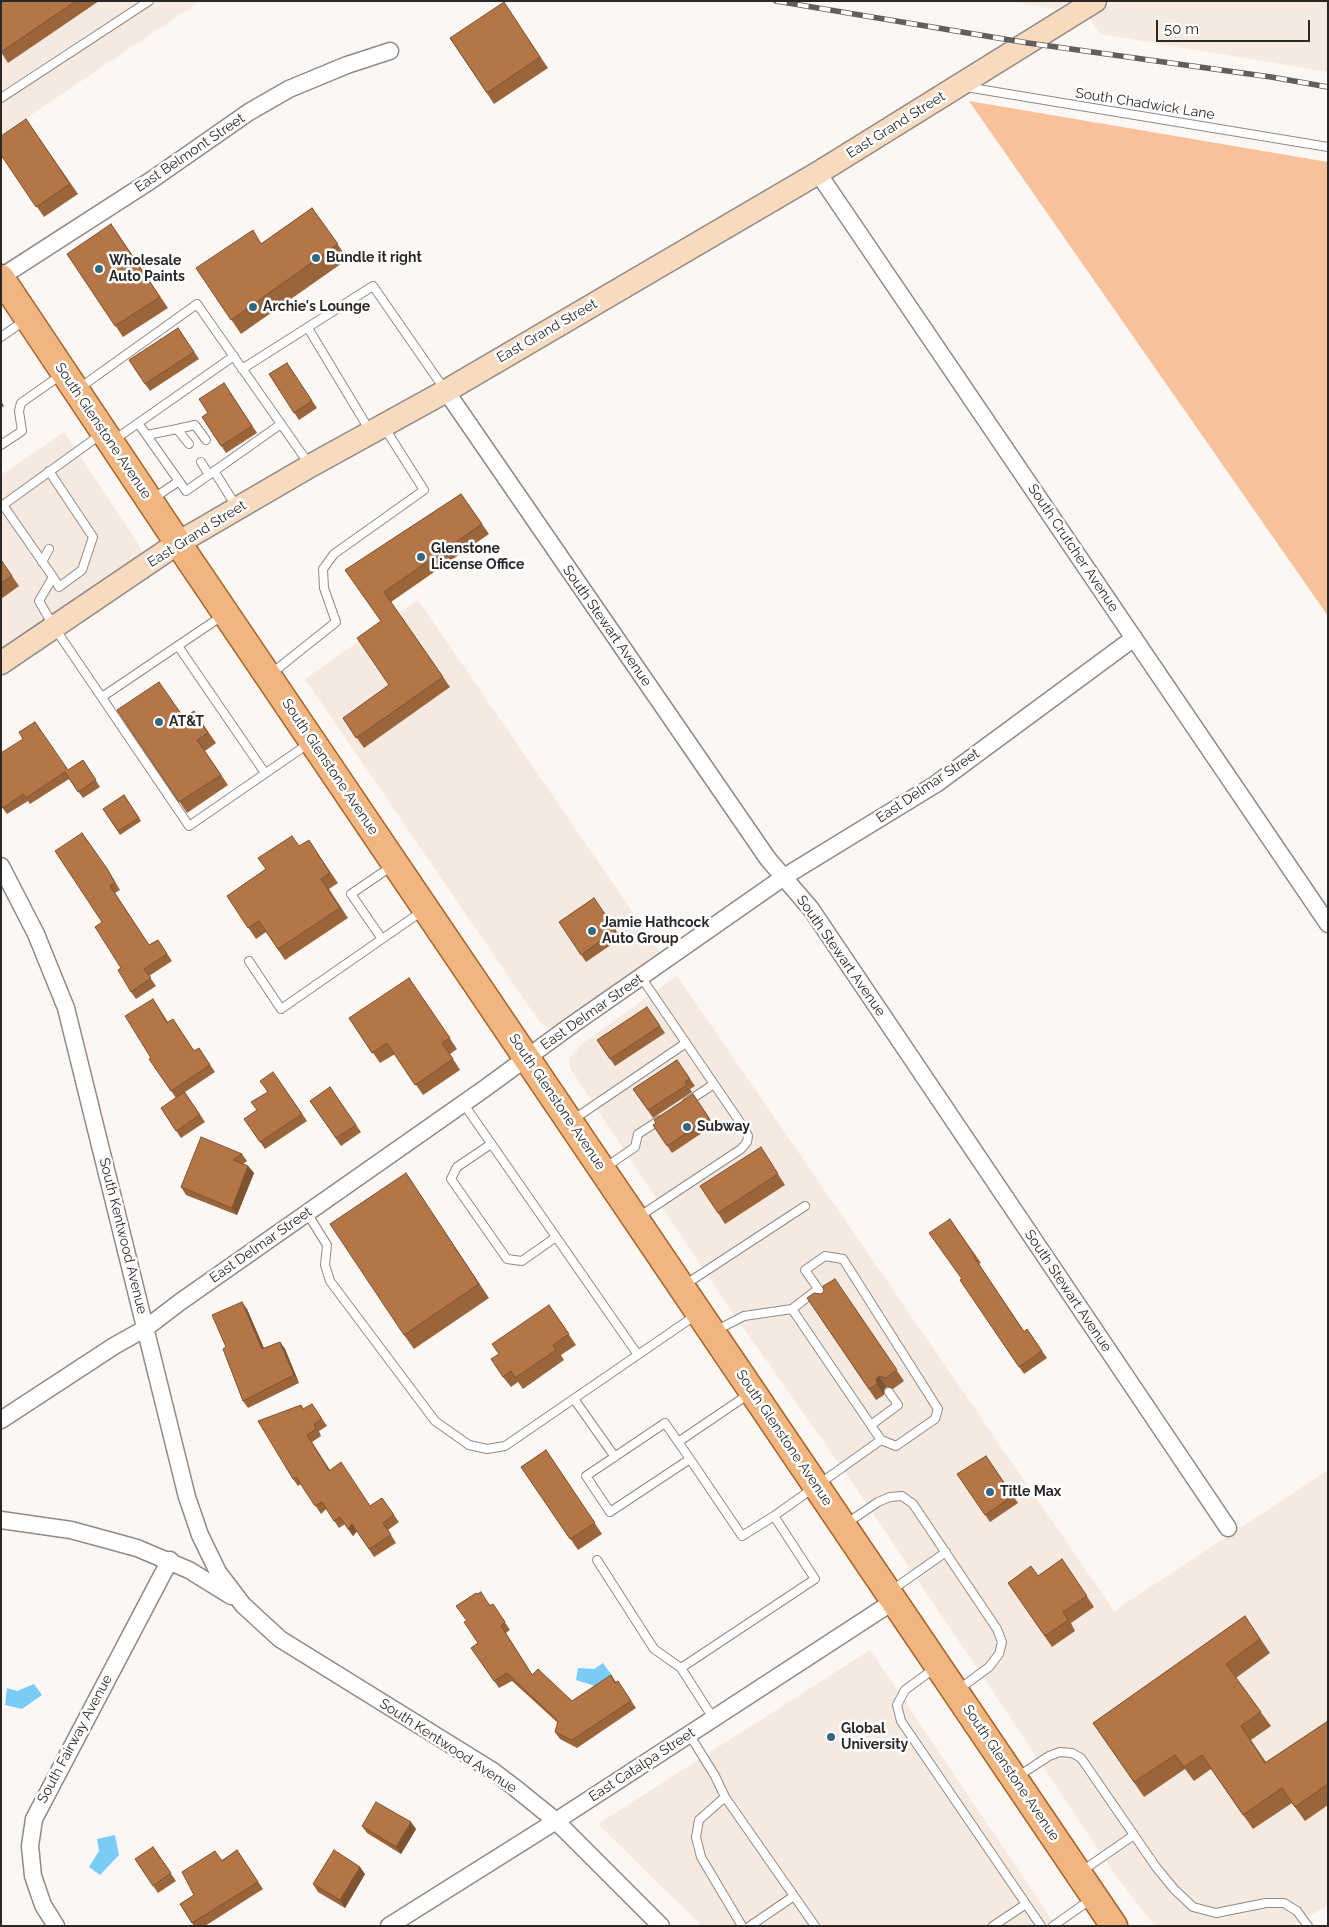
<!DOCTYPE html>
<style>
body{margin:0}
#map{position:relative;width:1329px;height:1927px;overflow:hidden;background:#fcf7f3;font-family:Raleway,sans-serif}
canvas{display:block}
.frame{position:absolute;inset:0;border:2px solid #2a2826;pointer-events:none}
.scale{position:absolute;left:1156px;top:20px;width:154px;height:22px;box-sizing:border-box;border:2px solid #2a2826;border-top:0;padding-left:6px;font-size:15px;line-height:18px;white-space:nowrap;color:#2a2826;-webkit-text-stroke:4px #fff;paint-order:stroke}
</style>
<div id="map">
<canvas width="1329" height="1927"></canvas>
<div class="frame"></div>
<div class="scale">50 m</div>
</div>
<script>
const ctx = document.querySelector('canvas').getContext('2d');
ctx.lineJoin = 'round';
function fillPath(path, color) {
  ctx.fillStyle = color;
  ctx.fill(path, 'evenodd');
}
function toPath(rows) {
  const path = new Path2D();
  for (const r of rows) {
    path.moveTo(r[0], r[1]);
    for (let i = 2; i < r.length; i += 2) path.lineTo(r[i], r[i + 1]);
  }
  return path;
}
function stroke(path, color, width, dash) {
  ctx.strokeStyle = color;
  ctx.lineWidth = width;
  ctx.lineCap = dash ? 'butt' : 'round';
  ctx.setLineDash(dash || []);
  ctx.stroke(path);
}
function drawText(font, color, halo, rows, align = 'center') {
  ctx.font = font + ' Raleway,sans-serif';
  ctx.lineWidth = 5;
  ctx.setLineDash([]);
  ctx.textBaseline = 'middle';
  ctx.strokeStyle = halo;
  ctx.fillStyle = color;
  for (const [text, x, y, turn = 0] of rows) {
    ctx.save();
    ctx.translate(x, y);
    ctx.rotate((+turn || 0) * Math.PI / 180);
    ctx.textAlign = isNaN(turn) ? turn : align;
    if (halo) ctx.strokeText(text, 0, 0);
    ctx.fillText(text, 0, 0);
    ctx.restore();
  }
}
fillPath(toPath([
 [1,1,200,1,1,135],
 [1008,1,1069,1,1056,9],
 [1116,1,1328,1,1328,72,1101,34,1089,18],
 [64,432,139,545,142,553,138,561,1,654,1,475],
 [418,600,663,956,557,1029,548,1028,541,1024,305,679],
 [677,976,1114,1611,1328,1470,1328,1905,1292,1926,1155,1926,1119,1880,856,1488,728,1306,570,1068,569,1059,583,1043],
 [870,1650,1056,1926,702,1926,598,1824]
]), '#f5e9e0');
fillPath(toPath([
 [969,101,1328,162,1328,616]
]), '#f6c19b');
fillPath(toPath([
 [603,1663,613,1677,598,1687,576,1680,578,1668,594,1669],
 [34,1684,42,1695,22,1709,5,1705,7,1688,17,1691],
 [115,1835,119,1855,100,1875,89,1867,99,1851,97,1839]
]), '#79ccf6');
const lane = toPath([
 [966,87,1328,147],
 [1,98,149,1],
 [308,328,370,431],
 [1,337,24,321],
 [242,369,373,286,445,390],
 [78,389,197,304,309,464],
 [138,423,186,491,281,424],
 [177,429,195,425,206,440],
 [100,435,3,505,53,577,39,601,54,627,189,826,308,744],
 [147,435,177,429,189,444],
 [114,440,234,356],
 [1,445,22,431,19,411,21,403,61,375],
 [201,462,209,475],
 [49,471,93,537,82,570,59,587,53,577],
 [214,471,236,506],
 [154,498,179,481],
 [42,562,49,549],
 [178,646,265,773],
 [272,673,336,622,324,588,323,569,334,554,424,490,384,427],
 [102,697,222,616],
 [382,939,351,894,392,866],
 [249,961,281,1009,421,912],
 [687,1102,714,1084],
 [463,1103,638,1355],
 [574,1119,686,1043],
 [491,1144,457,1167,451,1179,507,1259,522,1261,556,1237],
 [606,1167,635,1147,638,1134,660,1120],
 [307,1213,327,1245,325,1265,330,1281,435,1421,469,1445,487,1449,505,1446,696,1315],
 [640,1216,741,1149,747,1142,748,1136,744,1128,641,977],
 [686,1284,805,1206],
 [792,1309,818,1289],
 [717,1330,744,1316,792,1309,881,1440,896,1446,935,1419,938,1409,843,1259,825,1256,805,1270,826,1300],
 [574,1399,615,1457],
 [871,1425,898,1405,889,1392],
 [678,1442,749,1394],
 [690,1459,610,1512,586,1476,665,1423,690,1459,742,1536,774,1516],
 [847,1523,878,1502,890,1497,902,1496,913,1504,997,1629,1002,1642,999,1654,989,1667,958,1690],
 [597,1560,654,1649,681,1668,713,1718],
 [892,1590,946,1552],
 [681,1668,815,1579,774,1516,881,1440],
 [935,1668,905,1690,897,1705,901,1721,1041,1926],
 [689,1734,715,1776,725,1797,699,1820,696,1837,701,1857,742,1926],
 [1017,1777,1049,1756,1060,1752,1072,1753,1081,1758,1156,1867,1174,1889,1193,1907,1216,1913,1266,1903,1284,1903,1297,1911,1308,1926],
 [725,1797,815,1926],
 [1082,1871,1134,1835],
 [750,1926,794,1896],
 [993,1926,1026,1904],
 [1053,1926,1090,1900]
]);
const street = toPath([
 [818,173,1328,924],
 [1,277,150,181,249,112,289,89,347,65,390,51],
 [446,391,768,859,811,909,1228,1528],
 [1,866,36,934,66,1008,187,1497,200,1535,218,1572,243,1605,280,1639,493,1771,514,1787,556,1821,661,1926],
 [1,1420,114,1346,146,1328,180,1302,484,1089,569,1027,784,877,936,784,1134,638],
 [1,1520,71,1530,137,1548,189,1570,231,1596],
 [56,1926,43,1905,33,1876,30,1846,34,1819,170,1560],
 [389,1926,556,1821,894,1601]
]);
const secondary = toPath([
 [1,663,178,543,310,466,446,391,818,173,1095,1]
]);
const primary = toPath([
 [1,278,178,543,1114,1926]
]);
stroke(lane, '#8f8a86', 10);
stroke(street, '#8f8a86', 19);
stroke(secondary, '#8f8a86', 25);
stroke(primary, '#a56328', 29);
stroke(lane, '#fff', 8);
stroke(street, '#fff', 16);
stroke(secondary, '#f8dabf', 22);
stroke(primary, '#f1b57f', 26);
const rail = toPath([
 [776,1,1028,43,1271,77,1328,87]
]);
stroke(rail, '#615f5c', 5.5);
stroke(rail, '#fff', 4, [11]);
fillPath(toPath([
 [1,1,99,1,8,63,1,52],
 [511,13,548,68,494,104,450,38],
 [26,119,78,194,44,217,1,155],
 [312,208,348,259,241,334,196,268,262,243],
 [111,224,168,308,123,337,67,254],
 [178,328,199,359,150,391,145,384],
 [287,363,317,408,299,420,269,374],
 [224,383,257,433,226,453,202,417,208,413],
 [1,401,4,406,1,408],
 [461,494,489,534,391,602,450,687,364,748,343,718,389,685,381,621,345,570],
 [1,560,19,586,1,599],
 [117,710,184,718,194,711,216,743,205,751,228,785,187,813],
 [1,753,68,770,83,760,100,787,83,798,69,779,30,804,28,801,7,814,1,806],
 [124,795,141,821,120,835,103,809],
 [82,833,113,878,120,890,115,893,149,945,158,940,172,961,149,976,156,986,136,999,131,992,102,922],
 [300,846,316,851,338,883,329,889,348,918,285,960,266,932,256,939,227,896],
 [594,898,621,938,586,962,559,922],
 [409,978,457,1049,450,1054,460,1070,423,1095,395,1054,380,1063,349,1018],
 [153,999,168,1022,173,1019,194,1051,199,1048,215,1072,185,1092,205,1122,181,1138,161,1108,176,1098,149,1059,151,1058],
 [647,1007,665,1033,615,1066,597,1040],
 [677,1060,695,1086,690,1089,692,1092,653,1118,633,1089],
 [273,1072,307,1121,265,1149,244,1119,257,1110,268,1092],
 [330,1087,361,1132,341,1146,310,1101],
 [693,1094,714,1125,672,1153,653,1125],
 [242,1154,247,1161,243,1164,248,1166,254,1173,237,1215,186,1195,181,1187],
 [768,1158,785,1185,725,1224,718,1213],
 [406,1173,489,1298,414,1349,404,1335],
 [950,1219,981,1263,979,1264,1024,1331,1027,1329,1047,1358,1024,1374,960,1280,962,1279],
 [835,1279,904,1381,893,1389,886,1387,884,1390,884,1395,876,1400,807,1298,821,1294],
 [549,1305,576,1345,561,1355,564,1360,523,1389,518,1382,511,1387,503,1377,499,1354],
 [247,1309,264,1348,280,1342,285,1349,299,1383,248,1408,243,1401,226,1347],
 [312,1404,327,1426,319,1431,321,1436,312,1442,330,1470,370,1506,382,1498,399,1522,388,1530,396,1543,374,1557,357,1531,353,1536,345,1524,339,1528,326,1509,321,1514,301,1484,298,1486,293,1479,304,1409],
 [546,1450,602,1534,578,1550,521,1467],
 [986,1456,1018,1503,990,1522,957,1474],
 [1062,1559,1094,1607,1071,1623,1075,1631,1052,1647,1008,1583,1038,1576],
 [477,1594,490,1605,493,1604,510,1630,506,1633,532,1674,572,1701,611,1675,616,1682,618,1681,636,1708,577,1748,560,1739,555,1732,558,1723,512,1681,499,1688,471,1648,478,1643,467,1621],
 [1245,1616,1270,1653,1236,1678,1271,1726,1251,1740,1266,1762,1328,1721,1328,1805,1305,1821,1292,1803,1253,1829,1211,1769,1194,1781,1185,1769,1144,1797,1093,1723],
 [362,1826,416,1829,401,1854,367,1833],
 [153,1847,176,1881,158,1893,135,1859],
 [237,1850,263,1889,205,1926,194,1926,180,1904,194,1895,222,1860],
 [365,1874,345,1908,318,1892,313,1884]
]), '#9b653c');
fillPath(toPath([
 [248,1166,254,1173,237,1215,232,1208],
 [242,1302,247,1309,267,1356,262,1349],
 [280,1342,285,1349,299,1383,294,1375],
 [879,1376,886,1387,884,1390,884,1395,877,1384,876,1379],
 [352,1524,357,1531,353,1536,348,1529],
 [411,1822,416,1829,401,1854,396,1847],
 [360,1867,365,1874,345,1908,340,1900]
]), '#7e5331');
const building = toPath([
 [1,1,76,1,1,52,1,1],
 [504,2,540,57,487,93,450,38,504,2],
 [26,119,70,184,36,207,1,155,1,136,26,119],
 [312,208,338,244,231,320,196,268,253,230,261,244,312,208],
 [111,224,160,297,115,326,67,254,111,224],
 [178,328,194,352,145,384,129,360,178,328],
 [287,363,312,401,294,413,269,374,287,363],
 [224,383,252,426,221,446,202,417,208,413,199,399,224,383],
 [461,494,482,524,384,592,443,677,356,738,343,718,389,685,357,638,381,621,345,570,461,494],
 [1,560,12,576,1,583,1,560],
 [159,682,184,718,194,711,208,733,197,740,221,775,179,802,117,710,159,682],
 [35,722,68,770,83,760,96,780,78,792,65,772,26,798,23,794,3,808,1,805,1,753,23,739,19,732,35,722],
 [124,795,139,818,118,831,103,809,124,795],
 [82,833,108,870,115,883,110,886,149,945,158,940,167,954,144,969,151,978,131,992,118,970,121,968,95,927,102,922,55,851,82,833],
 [292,836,299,846,309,840,330,873,321,879,340,908,278,949,259,921,248,928,227,896,266,869,258,858,292,836],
 [594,898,616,930,581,955,559,922,594,898],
 [409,978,450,1038,442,1043,453,1059,415,1085,387,1043,372,1053,349,1018,409,978],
 [153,999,167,1023,173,1019,194,1051,199,1048,210,1065,171,1091,149,1059,151,1058,125,1016,153,999],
 [647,1007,660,1026,610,1059,597,1040,647,1007],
 [677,1060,690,1079,685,1082,687,1085,648,1110,633,1089,677,1060],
 [273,1072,302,1114,260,1142,244,1119,257,1110,251,1102,268,1092,260,1081,273,1072],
 [330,1087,356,1125,336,1138,310,1101,330,1087],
 [184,1092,200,1115,176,1131,161,1108,184,1092],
 [693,1094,709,1118,667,1146,653,1125,656,1123,654,1120,693,1094],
 [201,1137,242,1154,233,1160,248,1166,232,1208,181,1187,201,1137],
 [761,1147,778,1174,718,1213,700,1186,761,1147],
 [406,1173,479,1284,404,1335,330,1224,406,1173],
 [950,1219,975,1256,974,1257,1024,1332,1027,1329,1042,1351,1019,1367,960,1280,962,1279,929,1233,950,1219],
 [835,1279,897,1370,886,1378,879,1376,876,1379,877,1384,869,1389,807,1298,814,1293,821,1294,824,1291,823,1286,835,1279],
 [242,1302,262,1349,280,1342,294,1375,243,1401,223,1349,226,1347,212,1315,242,1302],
 [549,1305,569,1334,553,1345,556,1350,515,1378,511,1371,503,1377,491,1359,499,1354,492,1344,549,1305],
 [312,1404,322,1419,314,1424,316,1429,307,1435,329,1471,341,1462,370,1506,382,1498,394,1515,383,1523,391,1535,369,1549,352,1524,348,1529,340,1517,334,1521,322,1502,315,1506,296,1477,293,1479,258,1421,301,1405,303,1409,312,1404],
 [546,1450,595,1523,570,1539,521,1467,546,1450],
 [986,1456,1013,1496,985,1515,957,1474,986,1456],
 [1062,1559,1087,1596,1063,1612,1068,1620,1045,1636,1008,1583,1031,1566,1038,1576,1062,1559],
 [481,1592,490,1606,493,1604,505,1622,501,1626,532,1675,538,1669,572,1701,611,1675,615,1683,618,1681,631,1701,572,1740,555,1732,558,1721,507,1673,494,1681,471,1648,478,1643,464,1622,467,1621,456,1606,476,1593,477,1594,481,1592],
 [1245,1616,1260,1639,1226,1664,1261,1712,1241,1726,1265,1763,1328,1721,1328,1784,1295,1807,1282,1788,1243,1815,1202,1755,1184,1767,1175,1755,1134,1782,1093,1723,1245,1616],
 [376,1802,411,1822,396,1847,362,1826,376,1802],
 [153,1847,171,1873,153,1886,135,1859,153,1847],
 [237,1850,258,1882,192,1923,180,1904,194,1895,182,1872,215,1851,222,1861,237,1850],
 [334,1850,360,1867,340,1900,313,1884,334,1850]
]);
fillPath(building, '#b47646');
stroke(building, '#7e5331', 1);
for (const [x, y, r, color] of [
 [316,258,5,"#326883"],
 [99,269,5,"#326883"],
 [253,307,5,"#326883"],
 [421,557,5,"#326883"],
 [159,722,5,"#326883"],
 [592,931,5,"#326883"],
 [687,1127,5,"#326883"],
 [990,1492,5,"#326883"],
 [831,1737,5,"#326883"]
]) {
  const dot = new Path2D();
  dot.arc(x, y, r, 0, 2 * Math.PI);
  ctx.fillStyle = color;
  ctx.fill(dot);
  stroke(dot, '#fff', 2);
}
drawText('14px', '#2a2826', '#fff', [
 ["South Chadwick Lane",1145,104,9],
 ["East Grand Street",896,125,-32],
 ["East Belmont Street",190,153,-34],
 ["East Grand Street",547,331,-30],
 ["South Glenstone Avenue",103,431,56],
 ["East Grand Street",197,534,-32],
 ["South Crutcher Avenue",1073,548,56],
 ["South Stewart Avenue",607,626,55],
 ["South Glenstone Avenue",330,767,56],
 ["East Delmar Street",928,786,-34],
 ["South Stewart Avenue",841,956,55],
 ["East Delmar Street",592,1012,-35],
 ["South Glenstone Avenue",557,1102,56],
 ["South Kentwood Avenue",123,1236,76],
 ["East Delmar Street",261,1245,-35],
 ["South Stewart Avenue",1068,1291,56],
 ["South Glenstone Avenue",784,1438,56],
 ["South Fairway Avenue",75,1739,-62],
 ["South Kentwood Avenue",448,1746,33],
 ["East Catalpa Street",642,1765,-33],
 ["South Glenstone Avenue",1011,1773,56]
]);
drawText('bold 14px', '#2a2826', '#fff', [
 ["Bundle it right",326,258],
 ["Wholesale",109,261],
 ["Auto Paints",109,277],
 ["Archie's Lounge",263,307],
 ["Glenstone",431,549],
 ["License Office",431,565],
 ["AT&T",169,722],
 ["Jamie Hathcock",602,923],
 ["Auto Group",602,939],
 ["Subway",697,1127],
 ["Title Max",1000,1492],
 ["Global",841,1729],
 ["University",841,1745]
], 'left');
</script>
